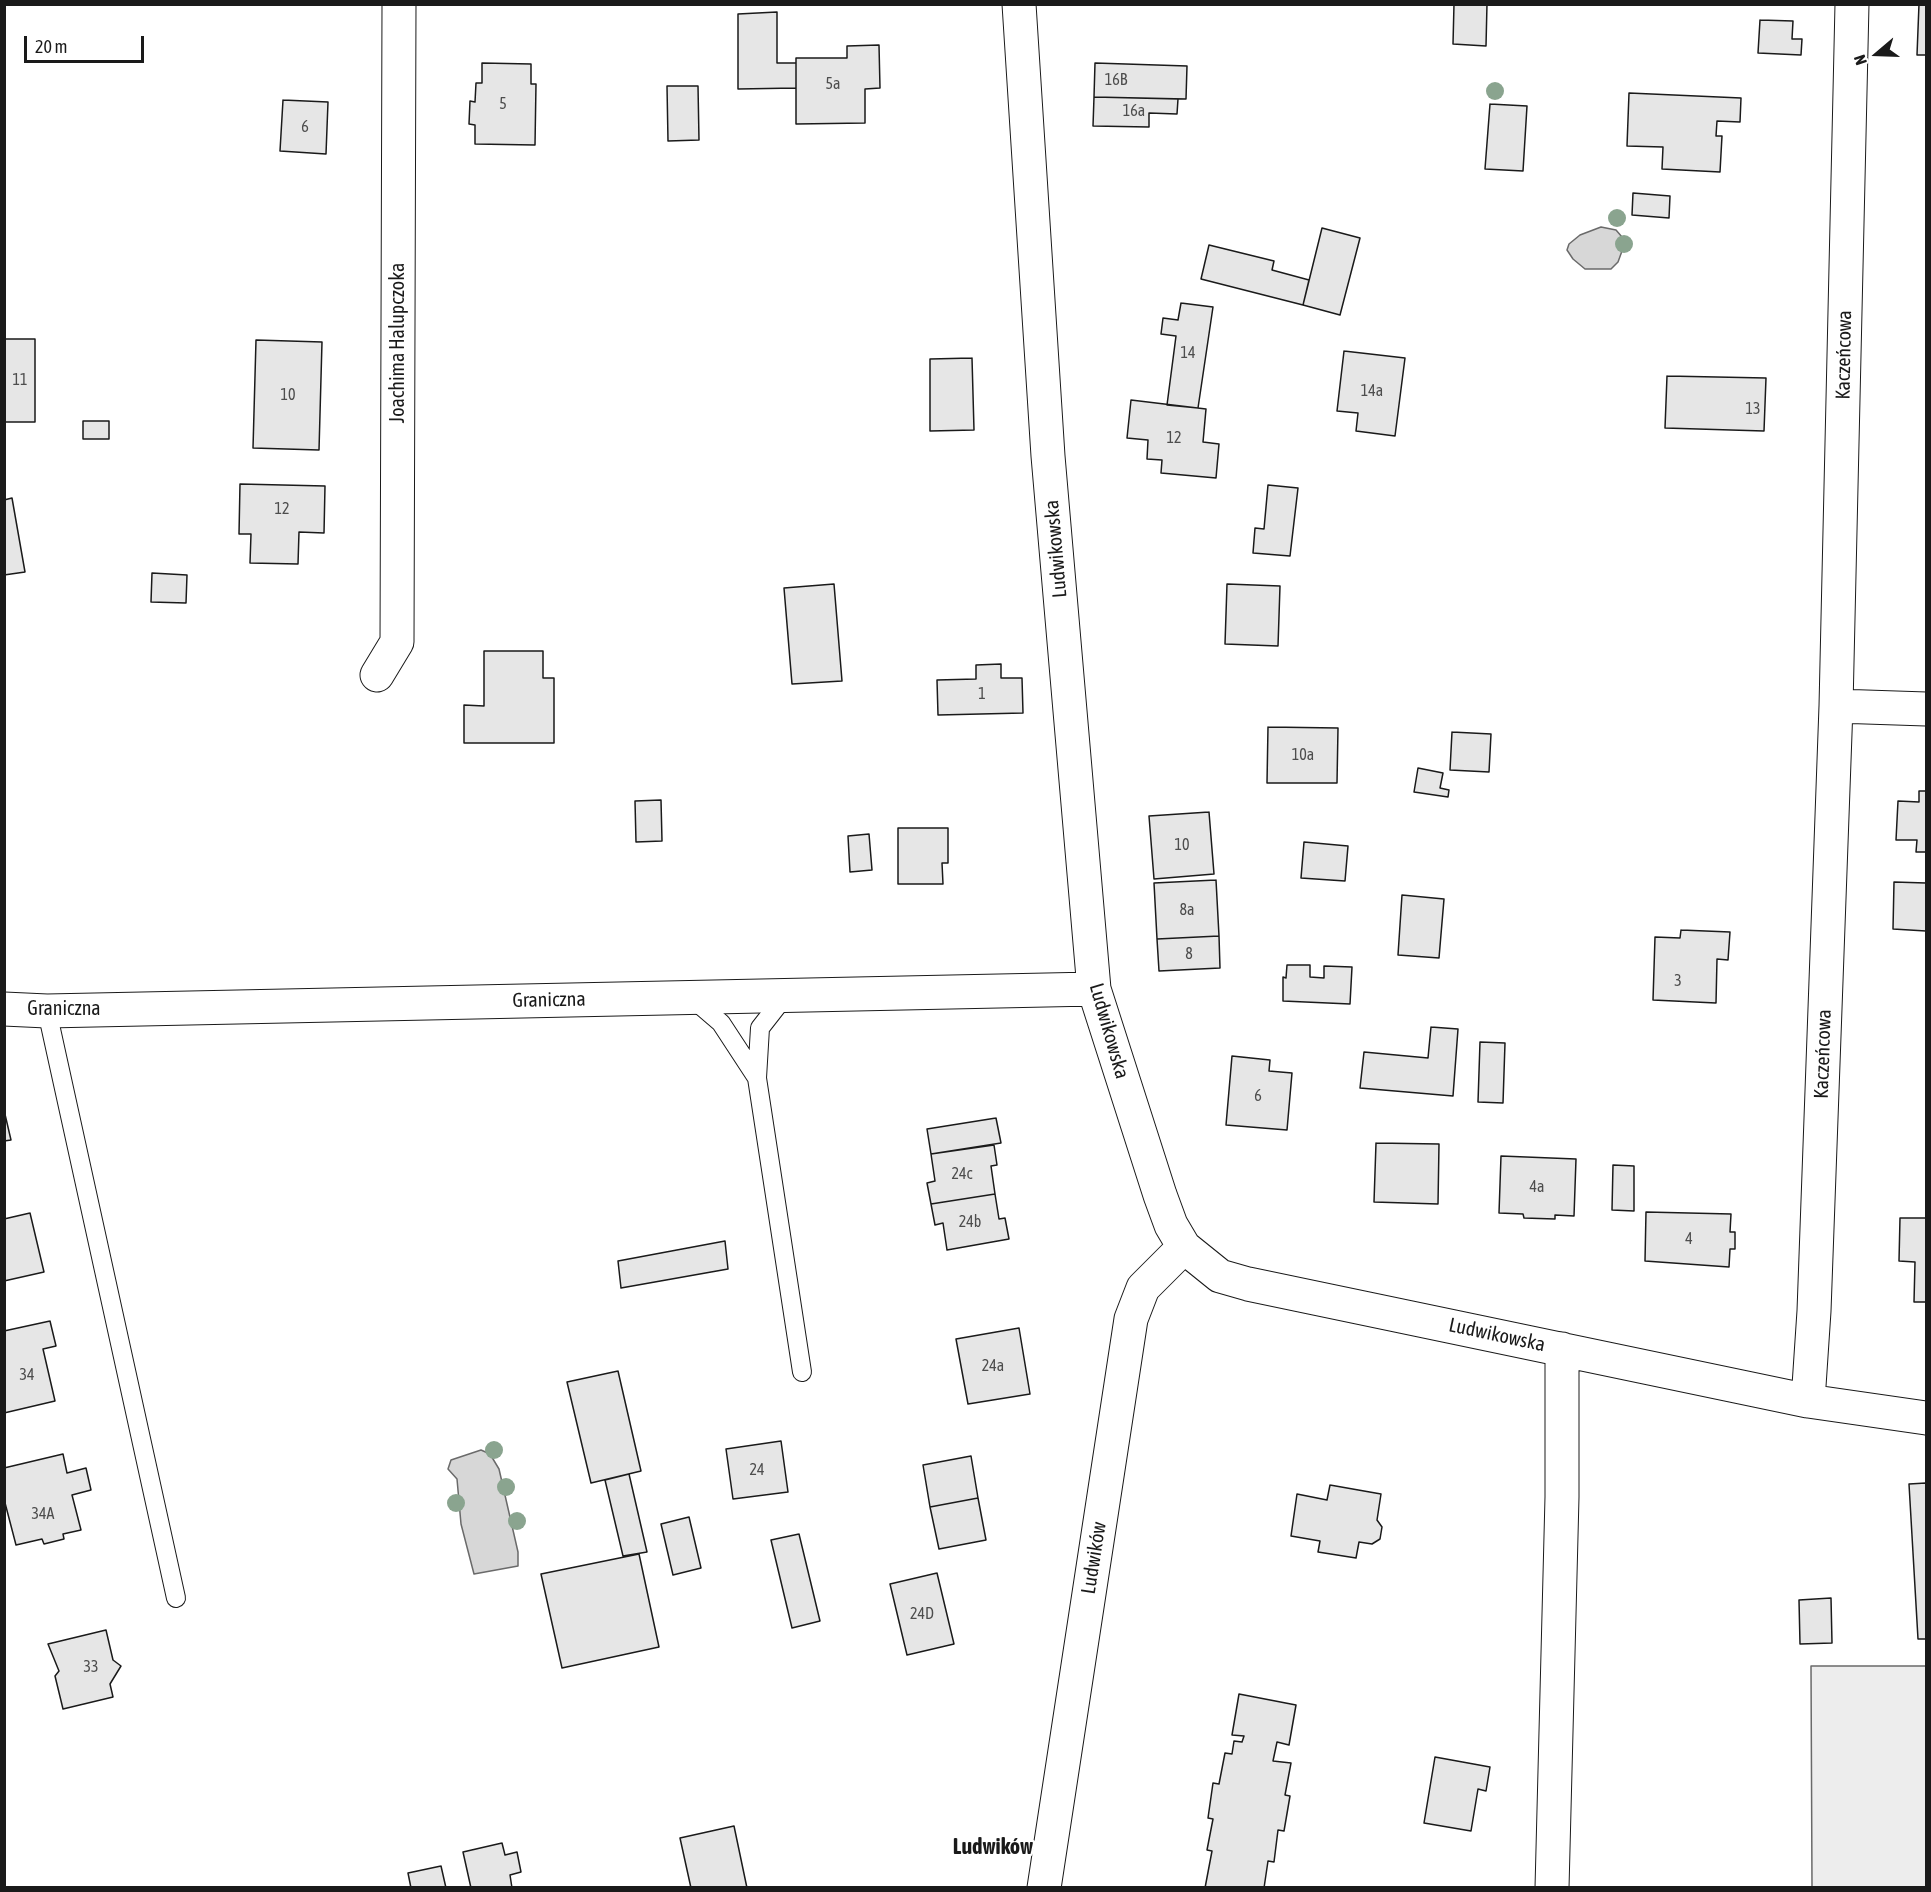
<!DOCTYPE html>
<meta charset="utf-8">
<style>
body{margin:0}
#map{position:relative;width:1931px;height:1892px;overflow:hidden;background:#fff;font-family:"Asap Condensed",sans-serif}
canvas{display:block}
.frame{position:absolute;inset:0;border:6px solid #1a1a1a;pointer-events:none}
.north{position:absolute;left:1847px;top:24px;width:60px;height:60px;-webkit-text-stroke:4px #fff;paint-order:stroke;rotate:251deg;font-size:16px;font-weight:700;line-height:24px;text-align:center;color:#1a1a1a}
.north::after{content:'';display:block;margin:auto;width:21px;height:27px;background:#1a1a1a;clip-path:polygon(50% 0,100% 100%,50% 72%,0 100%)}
.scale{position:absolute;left:24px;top:36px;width:120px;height:27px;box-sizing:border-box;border:3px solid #1a1a1a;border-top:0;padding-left:8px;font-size:18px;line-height:21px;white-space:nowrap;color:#1a1a1a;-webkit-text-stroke:4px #fff;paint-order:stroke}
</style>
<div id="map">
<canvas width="1931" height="1892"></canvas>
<div class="frame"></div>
<div class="north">N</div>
<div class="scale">20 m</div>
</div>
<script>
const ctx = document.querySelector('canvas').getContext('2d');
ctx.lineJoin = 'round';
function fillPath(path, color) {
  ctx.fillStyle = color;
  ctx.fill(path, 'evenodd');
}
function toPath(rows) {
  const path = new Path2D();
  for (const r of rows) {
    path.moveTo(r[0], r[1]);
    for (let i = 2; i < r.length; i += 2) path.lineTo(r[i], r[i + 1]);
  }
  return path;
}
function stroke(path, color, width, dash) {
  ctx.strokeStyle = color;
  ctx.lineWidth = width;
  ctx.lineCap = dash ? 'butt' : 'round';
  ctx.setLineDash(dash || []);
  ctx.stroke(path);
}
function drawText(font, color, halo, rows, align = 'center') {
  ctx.font = font + ' "Asap Condensed",sans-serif';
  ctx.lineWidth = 4.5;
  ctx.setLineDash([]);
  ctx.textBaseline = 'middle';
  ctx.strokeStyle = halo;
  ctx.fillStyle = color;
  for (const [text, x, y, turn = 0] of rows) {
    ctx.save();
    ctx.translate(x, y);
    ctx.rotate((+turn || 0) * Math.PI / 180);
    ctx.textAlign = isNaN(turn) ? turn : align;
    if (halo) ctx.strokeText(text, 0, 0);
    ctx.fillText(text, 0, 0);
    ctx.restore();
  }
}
const built = toPath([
 [1811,1666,1926,1666,1926,1887,1812,1887,1811,1666]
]);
fillPath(built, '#ededed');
stroke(built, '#6a6a6a', 1.5);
const water = toPath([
 [1601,227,1616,230,1622,237,1622,251,1618,262,1611,269,1585,269,1573,259,1567,250,1569,244,1580,235,1601,227],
 [481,1450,490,1454,499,1469,518,1552,518,1566,474,1574,461,1524,457,1479,448,1469,451,1460,481,1450]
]);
fillPath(water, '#d7d7d7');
stroke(water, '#6a6a6a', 1.5);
const building = toPath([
 [1454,4,1487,4,1486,46,1453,44,1454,4],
 [1919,4,1926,4,1926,55,1917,55,1919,4],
 [777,12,777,63,796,63,796,88,738,89,738,14,777,12],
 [1760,20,1793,21,1792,39,1802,39,1801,55,1758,53,1760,20],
 [879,45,880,88,865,89,865,123,796,124,796,58,847,58,847,46,879,45],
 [482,63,531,64,531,84,536,84,535,145,475,144,475,125,469,124,470,101,475,102,476,83,482,83,482,63],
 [1095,63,1187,66,1186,99,1094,97,1095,63],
 [667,86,698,86,699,140,668,141,667,86],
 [1629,93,1741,98,1740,122,1717,121,1716,136,1722,136,1720,172,1662,169,1663,147,1627,146,1629,93],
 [1094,97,1178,99,1177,114,1149,113,1149,127,1093,126,1094,97],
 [283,100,328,102,326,154,280,151,283,100],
 [1490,104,1527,106,1523,171,1485,169,1490,104],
 [1633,193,1670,196,1669,218,1632,215,1633,193],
 [1322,228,1360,238,1340,315,1303,305,1322,228],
 [1209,245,1274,261,1272,270,1309,280,1303,305,1201,279,1209,245],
 [1181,303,1213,307,1198,408,1167,405,1176,336,1161,334,1163,318,1178,320,1181,303],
 [4,339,35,339,35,422,4,422,4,339],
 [256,340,322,342,319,450,253,448,256,340],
 [1344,351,1405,358,1395,436,1356,431,1358,413,1337,411,1344,351],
 [972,358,974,430,930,431,930,359,972,358],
 [1667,376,1766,378,1764,431,1665,428,1667,376],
 [1131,400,1206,409,1203,442,1219,444,1216,478,1161,473,1162,460,1147,459,1148,440,1127,438,1131,400],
 [83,421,109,421,109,439,83,439,83,421],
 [240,484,325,486,324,533,299,532,298,564,250,563,251,534,239,534,240,484],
 [1268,485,1298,488,1290,556,1253,553,1255,528,1264,529,1268,485],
 [12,498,25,572,4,575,4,500,12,498],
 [152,573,187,575,186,603,151,602,152,573],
 [834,584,842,681,792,684,784,588,834,584],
 [1227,584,1280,586,1278,646,1225,644,1227,584],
 [484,651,543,651,543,678,554,678,554,743,464,743,464,705,484,706,484,651],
 [1001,664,1001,678,1022,678,1023,713,938,715,937,680,976,679,976,665,1001,664],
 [1268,727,1338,728,1337,783,1267,783,1268,727],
 [1452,732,1491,734,1489,772,1450,770,1452,732],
 [1418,768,1443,773,1440,788,1449,790,1448,797,1414,792,1418,768],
 [1919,791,1926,791,1926,852,1916,852,1917,840,1896,840,1898,801,1919,802,1919,791],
 [661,800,662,841,636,842,635,801,661,800],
 [1209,812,1214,874,1154,879,1149,816,1209,812],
 [898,828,948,828,948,863,942,863,943,884,898,884,898,828],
 [869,834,872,870,850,872,848,836,869,834],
 [1304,842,1348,846,1345,881,1301,878,1304,842],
 [1216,880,1219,936,1157,939,1154,883,1216,880],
 [1894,882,1926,883,1926,931,1893,929,1894,882],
 [1402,895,1444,899,1439,958,1398,955,1402,895],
 [1681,930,1730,932,1728,960,1717,959,1716,1003,1653,1000,1655,937,1680,938,1681,930],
 [1219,936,1220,968,1159,971,1157,939,1219,936],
 [1287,965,1310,965,1310,977,1324,978,1324,966,1352,967,1350,1004,1283,1001,1283,977,1286,978,1287,965],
 [1431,1027,1458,1029,1453,1096,1360,1088,1364,1052,1428,1058,1431,1027],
 [1480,1042,1505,1043,1503,1103,1478,1102,1480,1042],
 [1232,1056,1270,1060,1269,1071,1292,1073,1287,1130,1226,1125,1232,1056],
 [4,1110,11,1140,4,1141,4,1110],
 [996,1118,1001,1143,931,1154,927,1129,996,1118],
 [1376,1143,1439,1144,1438,1204,1374,1202,1376,1143],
 [994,1145,997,1165,991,1166,995,1194,931,1204,927,1183,935,1181,931,1154,994,1145],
 [1501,1156,1576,1159,1574,1216,1555,1215,1555,1219,1524,1218,1523,1214,1499,1213,1501,1156],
 [1613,1165,1634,1166,1634,1211,1612,1210,1613,1165],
 [995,1194,999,1219,1005,1218,1009,1239,947,1250,943,1223,935,1225,931,1204,995,1194],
 [1646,1212,1731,1214,1730,1232,1735,1232,1735,1249,1730,1249,1729,1267,1645,1261,1646,1212],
 [30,1213,44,1272,4,1281,4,1219,30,1213],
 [1900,1218,1926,1218,1926,1302,1914,1302,1915,1262,1899,1261,1900,1218],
 [725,1241,728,1269,621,1288,618,1261,725,1241],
 [50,1321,56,1346,43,1349,55,1401,4,1413,4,1331,50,1321],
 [1019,1328,1030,1394,968,1404,956,1339,1019,1328],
 [618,1371,641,1471,591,1483,567,1382,618,1371],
 [781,1441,788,1492,733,1499,726,1449,781,1441],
 [63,1454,67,1473,86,1468,91,1490,72,1495,81,1530,63,1534,64,1539,44,1544,42,1539,16,1545,4,1499,4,1468,63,1454],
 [971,1456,978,1498,930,1507,923,1465,971,1456],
 [629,1474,647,1552,623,1556,605,1480,629,1474],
 [1926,1483,1926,1639,1918,1639,1909,1484,1926,1483],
 [1330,1485,1381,1494,1377,1520,1382,1527,1380,1539,1372,1544,1359,1542,1356,1558,1318,1552,1320,1541,1291,1536,1297,1494,1327,1500,1330,1485],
 [978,1498,986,1540,939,1549,930,1507,978,1498],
 [689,1517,701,1568,673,1575,661,1524,689,1517],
 [799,1534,820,1621,792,1628,771,1540,799,1534],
 [639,1554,659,1647,562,1668,541,1574,639,1554],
 [937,1573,954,1644,907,1655,890,1584,937,1573],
 [1831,1598,1832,1643,1800,1644,1799,1600,1831,1598],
 [106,1630,113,1660,121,1666,110,1684,113,1697,63,1709,55,1676,59,1671,48,1644,106,1630],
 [1239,1694,1296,1705,1289,1745,1277,1742,1273,1761,1291,1763,1285,1795,1290,1796,1284,1831,1278,1830,1274,1862,1268,1861,1264,1888,1205,1888,1212,1851,1207,1850,1213,1819,1208,1818,1213,1783,1219,1784,1225,1753,1232,1754,1234,1741,1242,1742,1244,1736,1232,1735,1239,1694],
 [1435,1757,1490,1767,1486,1791,1478,1789,1471,1831,1424,1823,1435,1757],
 [734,1826,747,1888,691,1888,680,1838,734,1826],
 [502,1843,505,1855,517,1852,521,1872,510,1875,512,1888,471,1888,463,1852,502,1843],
 [441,1866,446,1888,411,1888,408,1873,441,1866]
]);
fillPath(building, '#e6e6e6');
stroke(building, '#1a1a1a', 1.5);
const service = toPath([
 [693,999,721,1023,757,1078,802,1372],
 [47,1011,176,1598],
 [757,1078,760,1028,785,996]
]);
const minor = toPath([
 [1019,4,1048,456,1094,989,1160,1195,1171,1225,1184,1247,1220,1276,1248,1284,1808,1401,1926,1418],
 [377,675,397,642,399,4],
 [1836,706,1852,4],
 [4,1009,47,1011,1094,989],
 [1808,1401,1814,1311,1836,706,1926,709],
 [1044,1888,1131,1319,1143,1288,1184,1247],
 [1552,1888,1562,1497,1562,1349]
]);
stroke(service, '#1a1a1a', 20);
stroke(minor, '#1a1a1a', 35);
stroke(service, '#fff', 18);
stroke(minor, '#fff', 33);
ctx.fillStyle = '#8aa48f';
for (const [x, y] of [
 [1495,91],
 [1617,218],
 [1624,244],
 [494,1450],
 [506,1487],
 [456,1503],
 [517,1521]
]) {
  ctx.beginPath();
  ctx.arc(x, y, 9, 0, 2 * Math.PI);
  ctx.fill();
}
drawText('16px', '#4d4d4d', null, [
 ["16B",1116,80],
 ["5a",833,84],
 ["5",503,104],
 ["16a",1134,111],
 ["6",305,127],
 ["14",1188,353],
 ["11",20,380],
 ["14a",1372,391],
 ["10",288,395],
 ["13",1753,409],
 ["12",1174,438],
 ["12",282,509],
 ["1",982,694],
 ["10a",1303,755],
 ["10",1182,845],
 ["8a",1187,910],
 ["8",1189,954],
 ["3",1678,981],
 ["6",1258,1096],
 ["24c",962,1174],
 ["4a",1537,1187],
 ["24b",970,1222],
 ["4",1689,1239],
 ["24a",993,1366],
 ["34",27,1375],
 ["24",757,1470],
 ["34A",43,1514],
 ["24D",922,1614],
 ["33",91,1667]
]);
drawText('20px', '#1a1a1a', '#fff', [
 ["Joachima Halupczoka",398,343,-90],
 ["Kaczeńcowa",1844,355,-89],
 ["Ludwikowska",1056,549,-95],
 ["Graniczna",549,1000,-1],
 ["Graniczna",64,1009],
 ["Ludwikowska",1109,1031,74],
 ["Kaczeńcowa",1823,1054,-88],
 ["Ludwikowska",1497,1335,12],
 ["Ludwików",1094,1558,-81]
]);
drawText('bold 22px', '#1a1a1a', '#fff', [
 ["Ludwików",993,1847]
]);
</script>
